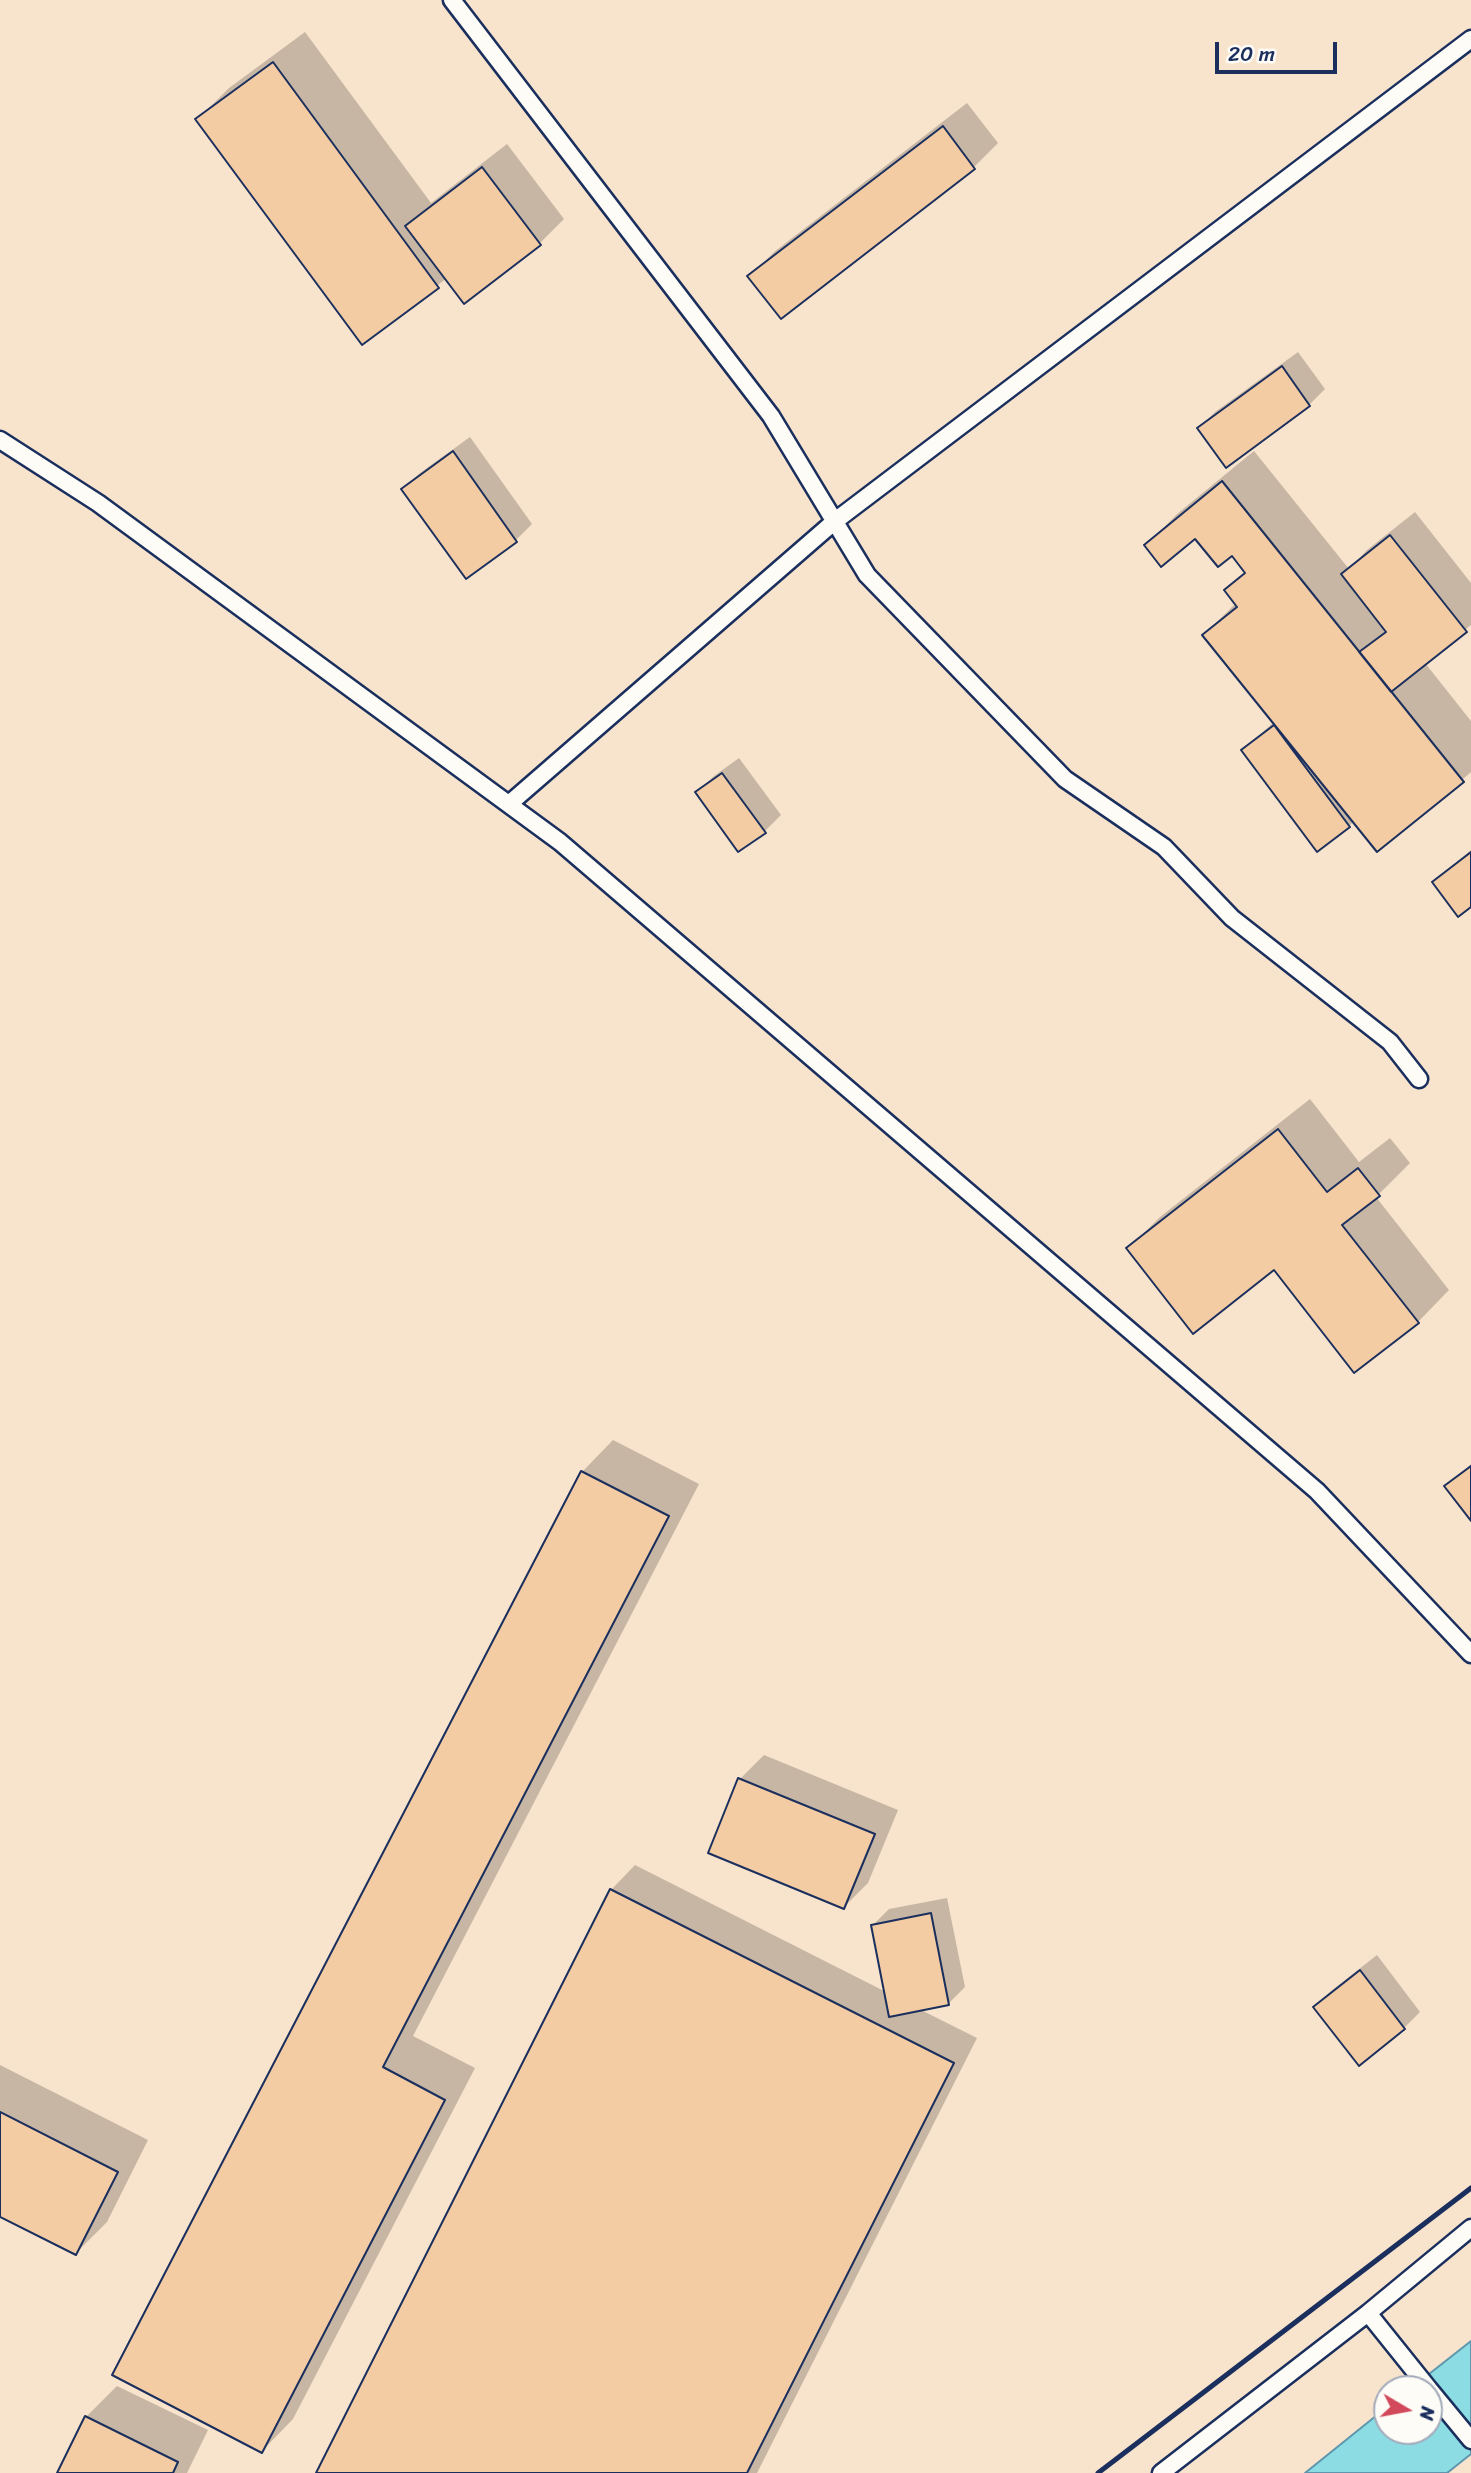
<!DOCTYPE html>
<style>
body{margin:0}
#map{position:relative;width:1471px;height:2473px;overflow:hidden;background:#faeede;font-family:Sriracha,sans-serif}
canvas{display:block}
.north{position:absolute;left:1373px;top:2375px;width:70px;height:70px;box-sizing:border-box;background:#fdfcf7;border:2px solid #a3aaba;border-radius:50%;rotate:100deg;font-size:19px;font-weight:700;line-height:28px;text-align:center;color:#1b2f5e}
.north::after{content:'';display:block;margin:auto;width:24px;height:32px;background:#d1495b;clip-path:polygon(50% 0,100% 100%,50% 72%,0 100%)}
.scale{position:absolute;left:1215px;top:42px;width:122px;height:32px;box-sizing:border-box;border:4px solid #1b2f5e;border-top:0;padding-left:9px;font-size:21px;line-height:24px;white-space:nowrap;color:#1b2f5e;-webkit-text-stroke:5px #fdfcf7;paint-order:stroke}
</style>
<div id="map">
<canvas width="1471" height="2473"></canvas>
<div class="north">N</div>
<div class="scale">20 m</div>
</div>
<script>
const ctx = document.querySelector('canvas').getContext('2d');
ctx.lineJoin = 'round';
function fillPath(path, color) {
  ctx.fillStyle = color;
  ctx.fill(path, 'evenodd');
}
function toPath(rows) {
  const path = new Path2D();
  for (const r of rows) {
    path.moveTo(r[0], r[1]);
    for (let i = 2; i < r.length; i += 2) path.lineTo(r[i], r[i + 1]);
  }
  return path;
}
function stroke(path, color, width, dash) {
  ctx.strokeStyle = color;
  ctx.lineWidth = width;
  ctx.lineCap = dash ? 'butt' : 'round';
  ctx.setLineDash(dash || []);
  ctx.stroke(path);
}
fillPath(toPath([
 [0,0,1471,0,1471,2473,0,2473],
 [1387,2389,1429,2389,1429,2431,1387,2431]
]), '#f8e4cc');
const water = toPath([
 [1471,2341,1471,2454,1447,2473,1305,2473,1387,2407,1387,2431,1429,2431,1429,2389,1410,2389,1471,2341]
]);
fillPath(water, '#8cdde3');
stroke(water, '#5f97ae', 2);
fillPath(toPath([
 [305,32,431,203,507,144,564,219,540,243,447,278,362,343,198,119,229,88],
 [967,103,998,143,974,167,781,317,750,277,774,252],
 [1298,352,1325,389,1309,405,1226,466,1199,428,1215,412],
 [470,437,532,524,516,540,467,577,403,489,420,473],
 [1254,451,1349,569,1367,550,1415,512,1471,583,1471,625,1425,663,1471,721,1471,772,1462,780,1354,821,1349,826,1243,750,1274,722,1204,635,1236,603,1226,590,1246,571,1232,554,1196,537,1146,546,1177,514],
 [739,758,781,815,765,831,698,792,714,776],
 [1471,850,1471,905,1434,882],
 [1310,1099,1359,1162,1390,1138,1410,1163,1376,1197,1449,1290,1418,1322,1274,1268,1128,1249,1160,1217],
 [613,1440,699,1484,413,2036,475,2068,293,2419,262,2451,115,2374,582,1472],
 [1471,1464,1471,1519,1447,1486],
 [764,1755,898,1810,868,1883,844,1907,740,1779],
 [635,1865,886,1992,873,1925,889,1909,947,1898,965,1987,949,2003,919,2009,977,2038,757,2473,318,2473,611,1890],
 [1377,1955,1420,2012,1404,2028,1359,2064,1315,2007,1331,1991],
 [0,2065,148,2140,107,2222,76,2253,0,2215],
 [117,2386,208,2430,187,2473,59,2473,86,2417]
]), '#0003');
const building = toPath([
 [273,62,439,288,362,345,195,119,273,62],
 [943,126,975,169,781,319,747,276,943,126],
 [482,167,541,245,464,304,405,226,482,167],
 [1282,366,1310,406,1226,468,1197,428,1282,366],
 [453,451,517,542,466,579,401,489,453,451],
 [1222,481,1464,782,1377,852,1202,635,1237,607,1224,590,1245,573,1232,556,1218,567,1195,539,1161,567,1144,545,1222,481],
 [1390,535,1467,632,1391,692,1359,652,1386,632,1341,574,1390,535],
 [1274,725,1350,827,1317,852,1241,750,1274,725],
 [722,773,766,833,738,852,695,792,722,773],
 [1471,852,1471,907,1458,917,1432,882,1471,852],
 [1278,1129,1327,1192,1358,1168,1380,1196,1342,1225,1419,1323,1354,1373,1274,1270,1193,1334,1126,1248,1278,1129],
 [1471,1466,1471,1521,1444,1486,1471,1466],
 [581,1471,669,1516,383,2067,445,2100,262,2453,112,2375,581,1471],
 [738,1778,875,1834,844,1909,708,1853,738,1778],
 [610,1889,954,2063,747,2473,316,2473,610,1889],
 [931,1913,949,2005,889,2017,871,1925,931,1913],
 [1360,1970,1405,2029,1359,2066,1313,2007,1360,1970],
 [0,2112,118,2172,76,2255,0,2217,0,2112],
 [85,2416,178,2462,173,2473,57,2473,85,2416]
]);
fillPath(building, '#f3cca3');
stroke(building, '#1b2f5e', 2);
const service = toPath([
 [452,0,771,416,867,575,1065,779,1164,847,1232,918,1390,1042,1419,1079],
 [0,440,98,503,560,842,1317,1491,1471,1654],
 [509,804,835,521,1471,39],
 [1368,2313,1429,2389],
 [1429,2389,1471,2440],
 [1161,2473,1368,2313,1471,2228]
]);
stroke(service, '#1b2f5e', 21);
stroke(service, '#fdfcf7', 16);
stroke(toPath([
 [1098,2473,1471,2188]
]), '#1b2f5e', 5);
</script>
